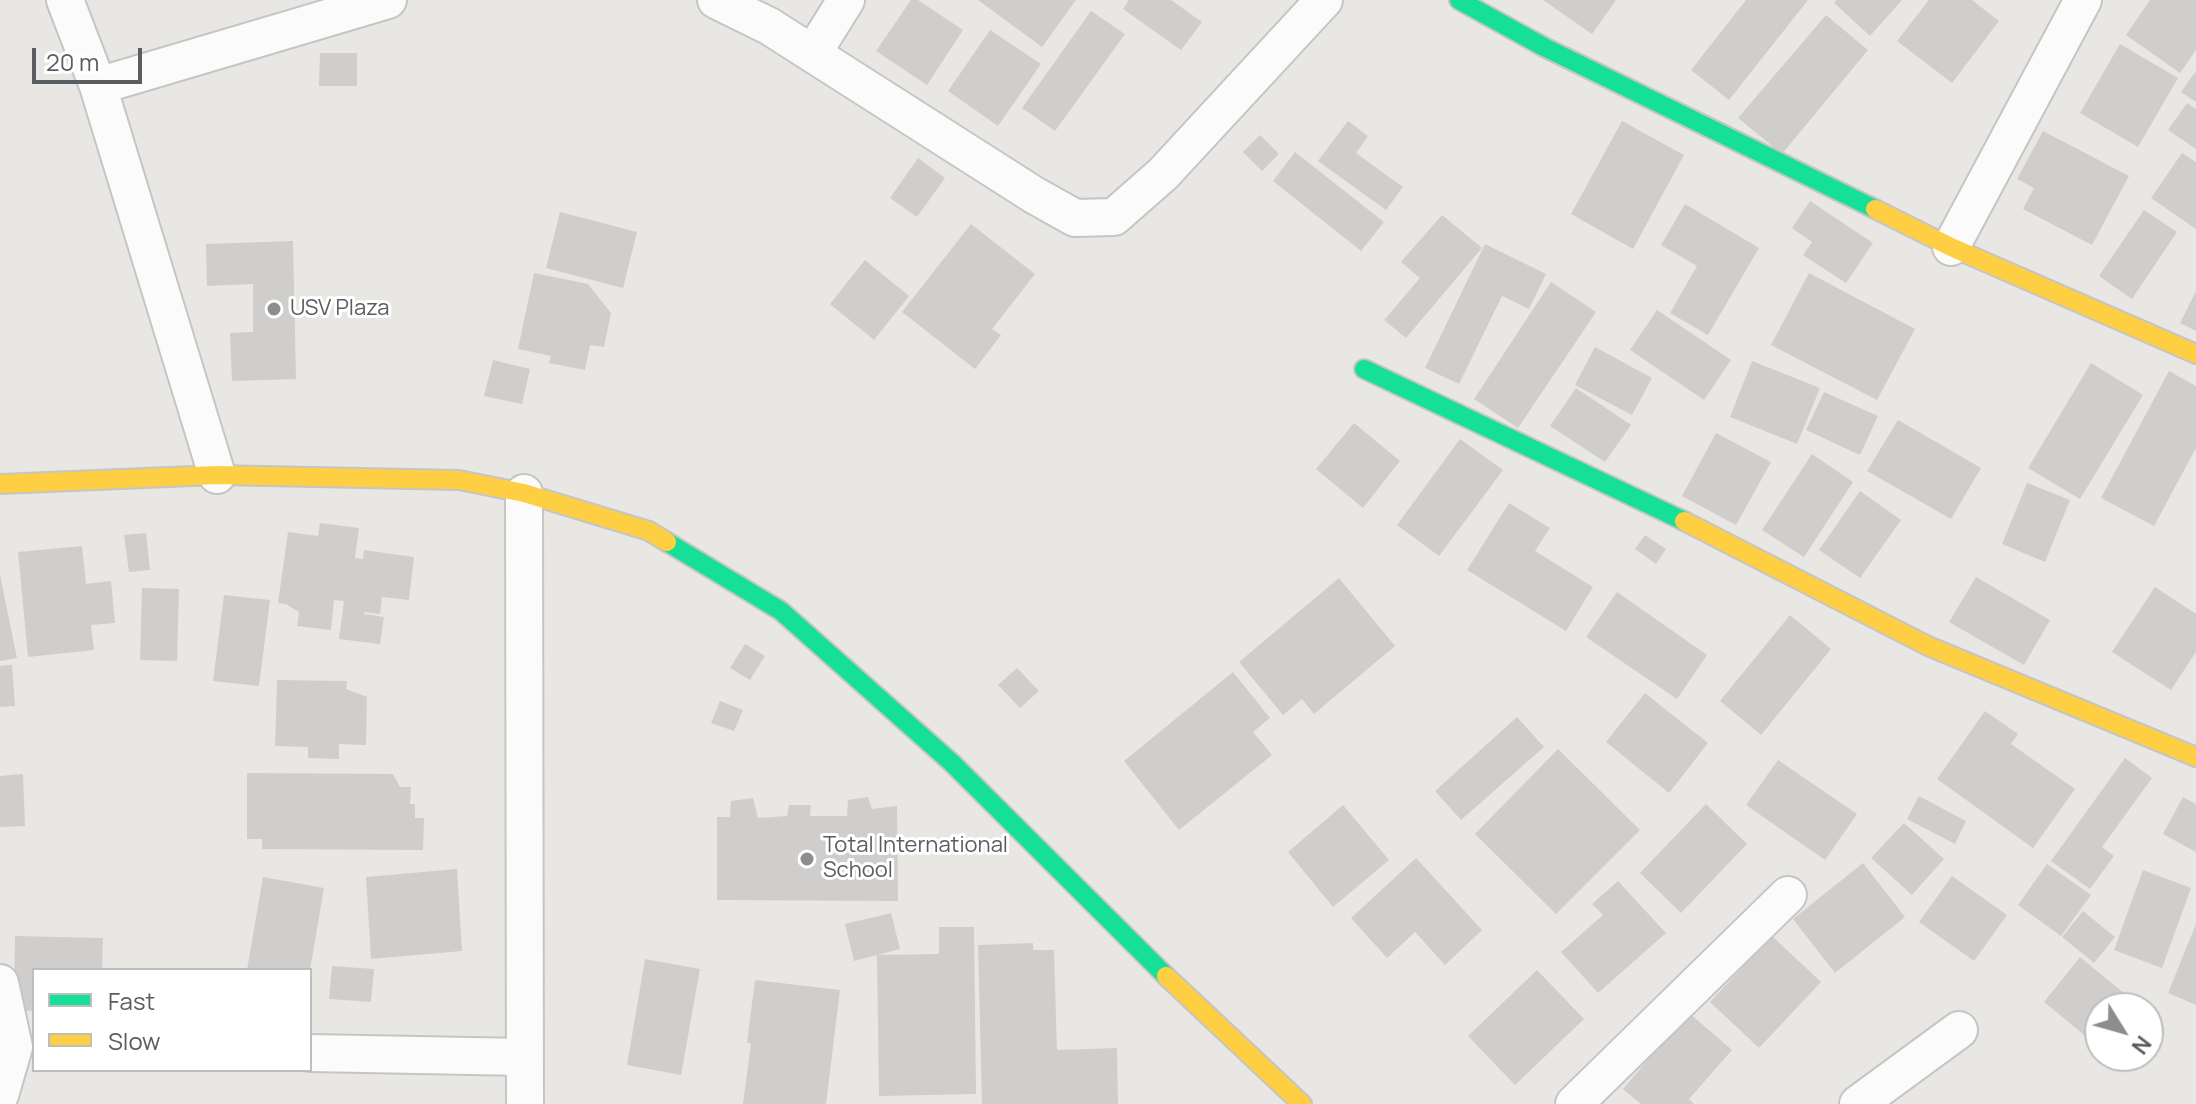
<!DOCTYPE html>
<style>
body{margin:0}
#map{position:relative;width:2196px;height:1104px;overflow:hidden;background:#e8e7e3;font-family:Manrope,sans-serif}
canvas{display:block}
.legend{position:absolute;left:32px;top:968px;width:280px;height:104px;box-sizing:border-box;background:#fff;border:2px solid #bdbebf;margin:0;padding:10px 14px;list-style:none;font-size:24px;color:#595d60}
.legend li{display:flex;align-items:center;gap:16px;height:40px}
.legend b{width:40px;border:2px solid #bdbebf}
.north{position:absolute;left:2084px;top:992px;width:80px;height:80px;box-sizing:border-box;background:#fff;border:2px solid #bdbebf;border-radius:50%;rotate:127deg;font-size:22px;font-weight:700;line-height:32px;text-align:center;color:#595d60}
.north::after{content:'';display:block;margin:auto;width:28px;height:36px;background:#8b8d8e;clip-path:polygon(50% 0,100% 100%,50% 72%,0 100%)}
.scale{position:absolute;left:32px;top:48px;width:110px;height:36px;box-sizing:border-box;border:4px solid #595d60;border-top:0;padding-left:10px;font-size:24px;line-height:28px;white-space:nowrap;color:#595d60;-webkit-text-stroke:6px #fff;paint-order:stroke}
</style>
<div id="map">
<canvas width="2196" height="1104"></canvas>
<ul class="legend">
<li><b style="height:10px;background:#16e098"></b>Fast</li>
<li><b style="height:10px;background:#ffcf43"></b>Slow</li>
</ul>
<div class="north">N</div>
<div class="scale">20 m</div>
</div>
<script>
const ctx = document.querySelector('canvas').getContext('2d');
ctx.lineJoin = 'round';
function fillPath(path, color) {
  ctx.fillStyle = color;
  ctx.fill(path, 'evenodd');
}
function toPath(rows) {
  const path = new Path2D();
  for (const r of rows) {
    path.moveTo(r[0], r[1]);
    for (let i = 2; i < r.length; i += 2) path.lineTo(r[i], r[i + 1]);
  }
  return path;
}
function stroke(path, color, width, dash) {
  ctx.strokeStyle = color;
  ctx.lineWidth = width;
  ctx.lineCap = dash ? 'butt' : 'round';
  ctx.setLineDash(dash || []);
  ctx.stroke(path);
}
function drawText(font, color, halo, rows, align = 'center') {
  ctx.font = font + ' Manrope,sans-serif';
  ctx.lineWidth = 6;
  ctx.setLineDash([]);
  ctx.textBaseline = 'middle';
  ctx.strokeStyle = halo;
  ctx.fillStyle = color;
  for (const [text, x, y, turn = 0] of rows) {
    ctx.save();
    ctx.translate(x, y);
    ctx.rotate((+turn || 0) * Math.PI / 180);
    ctx.textAlign = isNaN(turn) ? turn : align;
    if (halo) ctx.strokeText(text, 0, 0);
    ctx.fillText(text, 0, 0);
    ctx.restore();
  }
}
fillPath(toPath([
 [911,0,918,0,963,30,927,85,876,51],
 [978,0,1076,0,1042,47],
 [1129,0,1171,0,1202,22,1181,50,1123,9],
 [1543,0,1616,0,1592,34],
 [1746,0,1808,0,1729,100,1691,70],
 [1837,0,1902,0,1870,36,1834,3],
 [1929,0,1972,0,1999,21,1952,83,1897,41],
 [2150,0,2196,0,2196,50,2180,73,2126,35],
 [1091,11,1125,34,1055,131,1022,108],
 [1826,15,1868,50,1782,154,1738,118],
 [990,30,1041,64,998,126,948,91],
 [2120,44,2178,78,2138,147,2080,113],
 [320,53,357,53,357,86,319,86],
 [2196,71,2196,102,2181,92],
 [2187,103,2196,109,2196,149,2168,130],
 [1348,121,1368,136,1356,153,1403,187,1386,210,1318,161],
 [1622,121,1684,155,1633,249,1571,214],
 [2043,131,2129,176,2092,245,2023,209,2034,188,2017,179],
 [1260,135,1279,154,1262,171,1243,152],
 [1295,152,1384,222,1361,251,1273,181],
 [2182,153,2196,162,2196,229,2151,198],
 [918,158,945,178,917,217,890,198],
 [1810,201,1873,243,1846,283,1803,255,1812,242,1792,228],
 [1685,204,1759,248,1708,335,1670,313,1697,266,1661,245],
 [2144,210,2177,232,2132,299,2099,276],
 [560,212,637,232,623,288,546,268],
 [1442,215,1482,248,1406,338,1384,320,1420,278,1401,262],
 [971,224,1035,274,992,329,1001,335,975,369,902,312],
 [293,241,296,379,232,381,230,333,253,332,253,284,207,286,206,244],
 [1485,244,1546,274,1529,309,1502,296,1459,384,1425,368],
 [865,260,909,296,874,340,830,304],
 [534,273,588,284,611,313,604,347,590,345,585,370,549,363,551,356,518,349],
 [1809,273,1915,329,1877,400,1771,345],
 [1551,282,1596,312,1518,428,1474,399],
 [2196,291,2196,331,2180,323],
 [1657,310,1731,360,1704,400,1630,350],
 [1595,347,1652,378,1632,415,1575,385],
 [493,360,530,369,522,404,484,396],
 [1752,361,1820,388,1797,444,1730,417],
 [2091,363,2143,395,2080,499,2028,468],
 [2169,371,2196,386,2196,448,2154,526,2101,498],
 [1576,388,1631,425,1605,462,1550,426],
 [1824,392,1878,416,1860,455,1806,430],
 [1898,420,1981,468,1951,519,1867,471],
 [1354,423,1400,461,1363,508,1316,469],
 [1716,433,1771,462,1736,525,1682,496],
 [1460,439,1503,470,1439,556,1397,525],
 [1812,454,1853,482,1804,557,1762,530],
 [2027,483,2070,500,2045,562,2002,544],
 [1860,491,1901,520,1860,578,1819,550],
 [1509,503,1550,528,1535,551,1593,587,1566,631,1467,570],
 [320,523,359,528,355,558,363,559,364,550,414,557,409,600,382,597,380,614,364,612,364,614,384,617,380,644,339,639,344,601,334,600,331,630,297,626,299,612,286,604,278,603,288,532,318,536],
 [146,533,150,570,129,572,124,535],
 [1645,535,1666,549,1656,564,1635,549],
 [82,546,86,584,111,581,115,623,91,625,94,650,28,657,18,552],
 [0,575,17,658,0,661],
 [1976,577,2050,620,2024,665,1949,622],
 [1339,578,1395,646,1314,714,1302,699,1283,715,1239,662],
 [2155,587,2196,614,2196,652,2171,690,2112,652],
 [142,588,179,589,177,661,140,660],
 [1617,592,1707,655,1677,699,1586,637],
 [224,595,270,600,259,686,213,681],
 [1790,615,1831,649,1761,735,1720,701],
 [745,644,765,656,750,680,730,668],
 [12,665,15,706,0,707,0,666],
 [1017,668,1039,691,1020,708,998,685],
 [1233,672,1270,718,1253,732,1272,755,1179,830,1124,761],
 [277,680,347,681,346,689,367,697,366,745,339,744,339,759,308,758,308,747,275,746],
 [1645,693,1708,743,1669,793,1606,742],
 [720,701,743,710,734,731,711,723],
 [1985,711,2018,734,2011,744,2075,789,2033,848,1937,779],
 [1517,717,1544,747,1461,820,1435,791],
 [1558,749,1640,830,1556,914,1475,834],
 [2125,758,2152,778,2102,847,2114,856,2090,889,2051,861],
 [1778,760,1857,814,1825,860,1746,805],
 [247,773,393,774,400,787,411,787,410,804,415,804,415,818,424,818,423,850,262,849,262,839,247,839],
 [23,774,25,826,0,827,0,776],
 [1919,796,1966,821,1955,844,1907,819],
 [868,797,872,809,897,806,898,901,717,900,717,817,730,817,731,801,753,798,758,818,787,816,789,805,811,805,810,816,847,816,848,800],
 [2183,797,2196,804,2196,852,2163,834],
 [1706,804,1747,844,1681,913,1640,873],
 [1343,805,1389,860,1333,907,1288,852],
 [1904,823,1944,859,1912,895,1871,858],
 [1416,858,1482,930,1445,965,1415,932,1387,958,1351,918],
 [1863,863,1905,917,1835,973,1793,919],
 [2047,864,2091,895,2061,936,2018,905],
 [457,869,462,951,371,959,366,877],
 [2143,870,2191,888,2162,968,2114,950],
 [1952,876,2007,915,1974,961,1919,922],
 [263,877,324,888,310,970,247,970],
 [1618,881,1666,933,1598,993,1561,952,1603,915,1592,904],
 [2083,911,2115,937,2094,963,2062,937],
 [891,913,900,949,854,961,845,924],
 [2196,924,2196,1005,2168,993],
 [939,927,974,927,976,1094,879,1096,877,955,939,954],
 [15,936,103,938,102,970,34,970,34,1011,14,1010],
 [1772,936,1821,982,1759,1048,1710,1002],
 [1033,943,1033,950,1054,950,1057,1050,1117,1048,1118,1104,982,1104,978,945],
 [2080,957,2142,1008,2100,1008,2100,1048,2044,1002],
 [645,959,700,969,681,1075,627,1065],
 [332,966,374,969,371,1002,329,999],
 [1537,970,1584,1019,1515,1085,1468,1036],
 [755,980,840,990,826,1104,743,1104,751,1043,747,1043],
 [1688,1012,1732,1050,1689,1099,1694,1104,1641,1104,1623,1089]
]), '#cfcecc');
const street = toPath([
 [65,0,98,86,217,475],
 [716,0,769,26,1034,195,1075,218,1114,217,1163,174,1324,0],
 [813,53,846,0],
 [98,86,388,0],
 [1951,247,2083,0],
 [524,493,525,1104],
 [0,983,14,1047,0,1095],
 [310,1053,524,1057],
 [1574,1104,1788,895],
 [1858,1104,1959,1030]
]);
const fast = toPath([
 [1459,0,1544,47,1875,209],
 [1364,369,1684,521],
 [667,542,781,611,952,763,1166,976]
]);
const slow = toPath([
 [1875,209,1951,247,2196,354],
 [0,484,217,475,459,480,524,493,649,531,667,542],
 [1684,521,1928,646,2196,757],
 [1166,976,1302,1104]
]);
stroke(street, '#c5c5c5', 40);
stroke(fast, '#c5c5c5', 22);
stroke(slow, '#c5c5c5', 22);
stroke(street, '#fcfbfb', 36);
stroke(fast, '#16e098', 18);
stroke(slow, '#ffcf43', 18);
for (const [x, y, r, color] of [
 [274,309,8,"#8b8d8e"],
 [807,859,8,"#8b8d8e"]
]) {
  const dot = new Path2D();
  dot.arc(x, y, r, 0, 2 * Math.PI);
  ctx.fillStyle = color;
  ctx.fill(dot);
  stroke(dot, '#fff', 3);
}
drawText('22px', '#595d60', '#fff', [
 ["USV Plaza",290,309],
 ["Total International",823,846],
 ["School",823,871]
], 'left');
</script>
